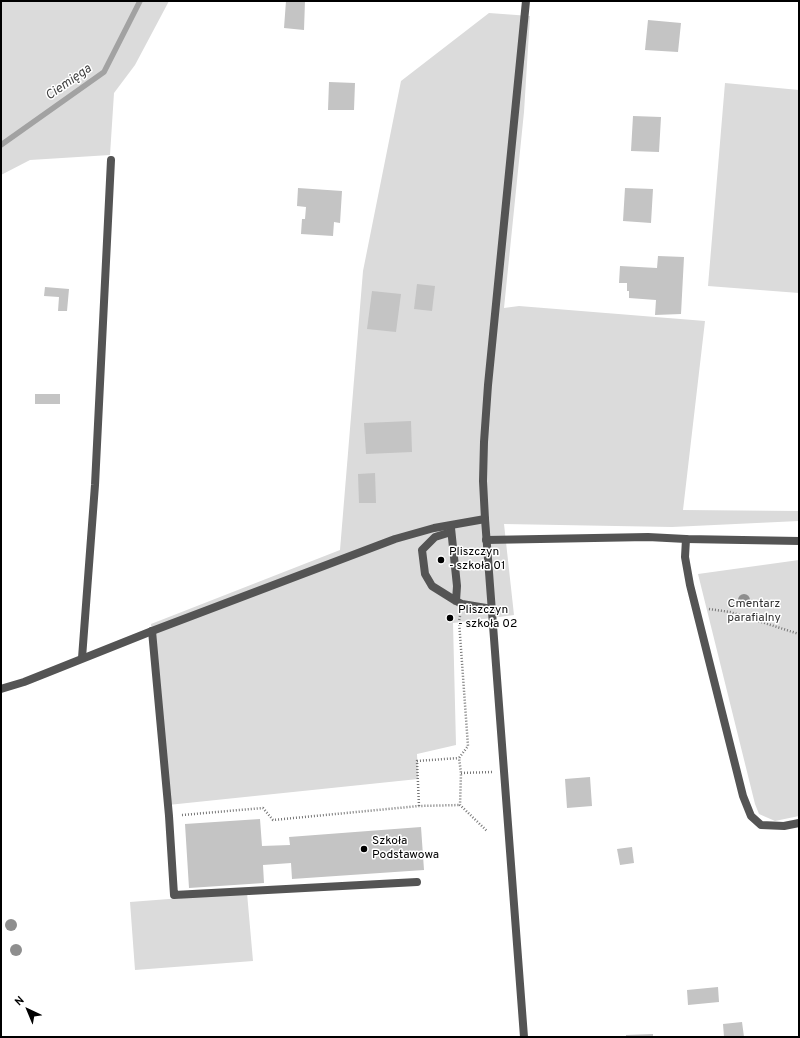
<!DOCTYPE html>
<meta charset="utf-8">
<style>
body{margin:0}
#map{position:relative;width:800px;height:1038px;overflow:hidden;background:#fff;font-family:Overpass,sans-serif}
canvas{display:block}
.frame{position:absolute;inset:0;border:2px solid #000;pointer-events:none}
.north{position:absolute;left:8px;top:990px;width:40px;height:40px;-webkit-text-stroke:3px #fff;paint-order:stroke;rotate:316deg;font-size:11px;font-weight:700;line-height:16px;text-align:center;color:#000}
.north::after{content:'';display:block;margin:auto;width:14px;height:18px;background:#000;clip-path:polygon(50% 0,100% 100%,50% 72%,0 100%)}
</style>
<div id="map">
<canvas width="800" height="1038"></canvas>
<div class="frame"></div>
<div class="north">N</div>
</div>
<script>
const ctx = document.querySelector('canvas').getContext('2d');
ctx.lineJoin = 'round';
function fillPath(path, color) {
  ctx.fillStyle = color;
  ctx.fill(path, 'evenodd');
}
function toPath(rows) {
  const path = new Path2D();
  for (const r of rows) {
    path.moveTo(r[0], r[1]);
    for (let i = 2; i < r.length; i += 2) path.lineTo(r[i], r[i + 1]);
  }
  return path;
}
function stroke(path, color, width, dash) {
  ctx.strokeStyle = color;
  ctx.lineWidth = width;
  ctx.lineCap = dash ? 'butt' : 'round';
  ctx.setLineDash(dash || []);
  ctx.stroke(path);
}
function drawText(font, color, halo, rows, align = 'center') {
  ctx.font = font + ' Overpass,sans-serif';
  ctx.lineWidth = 3;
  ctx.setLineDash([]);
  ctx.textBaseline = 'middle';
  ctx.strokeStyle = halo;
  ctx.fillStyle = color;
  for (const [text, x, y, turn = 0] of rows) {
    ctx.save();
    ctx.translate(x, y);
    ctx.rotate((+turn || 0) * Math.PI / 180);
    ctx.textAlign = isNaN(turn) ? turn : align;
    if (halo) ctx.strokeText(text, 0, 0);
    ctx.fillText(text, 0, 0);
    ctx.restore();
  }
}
fillPath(toPath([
 [1,1,169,1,135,65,114,93,110,155,30,160,1,175],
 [489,13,530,16,524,112,504,308,519,306,705,321,683,510,799,511,799,521,672,527,504,524,514,615,453,623,456,745,417,754,418,779,168,805,151,624,340,550,363,271,401,81],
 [725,83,799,90,799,293,708,286],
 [799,560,799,816,775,821,759,814,755,804,698,574],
 [247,893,253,961,135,970,130,902]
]), '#dbdbdb');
stroke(toPath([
 [1,145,104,72,140,1]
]), '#a2a2a2', 5.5);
fillPath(toPath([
 [286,1,305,1,304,30,284,28],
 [648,20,681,23,678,52,645,50],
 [329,82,355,83,354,110,328,110],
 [633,116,661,117,659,152,631,151],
 [298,188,342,191,340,223,334,222,333,236,301,234,302,219,305,219,306,207,297,206],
 [625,188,653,189,651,223,623,221],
 [658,256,684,257,681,314,655,315,656,300,629,298,629,291,627,291,627,283,619,283,620,266,657,268],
 [417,284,435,286,432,311,414,309],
 [45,287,69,289,67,311,58,311,59,297,44,296],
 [372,291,401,294,396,332,367,329],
 [35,394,60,394,60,404,35,404],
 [411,421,412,452,366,454,364,423],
 [375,473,376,503,359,503,358,474],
 [590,777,592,806,567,808,565,779],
 [260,819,262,846,290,845,289,837,421,827,424,870,292,879,291,863,263,865,264,883,189,888,185,824],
 [632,847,634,863,620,865,617,849],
 [718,987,719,1002,688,1005,687,990],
 [742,1022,744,1037,724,1037,723,1024],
 [653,1034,653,1037,626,1037,626,1035]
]), '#c4c4c4');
stroke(toPath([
 [709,609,730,612,799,634],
 [460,616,459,621,468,746,459,758,461,773,460,805,487,831],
 [461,773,492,772],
 [419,806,417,761,459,758],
 [182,815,263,808,273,820,419,806,460,805]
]), '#767676', 2.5, [1, 2]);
stroke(toPath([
 [451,528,457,586,456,601],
 [451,532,435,537,422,550,425,574,432,586,456,601,462,604,492,609],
 [686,539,685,557,690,585,743,796,751,816,761,825,784,826,799,823],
 [152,631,169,816,174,895,417,882],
 [82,658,95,485,111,160]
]), '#545454', 8);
stroke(toPath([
 [486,540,648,537,686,539,799,541],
 [1,689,24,682,152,631,395,539,434,528,485,519]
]), '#545454', 8);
stroke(toPath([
 [524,1037,485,519,483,481,484,442,488,385,526,1]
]), '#545454', 8);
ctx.fillStyle = '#8e8e8e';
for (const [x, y] of [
 [744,600],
 [11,925],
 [16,950]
]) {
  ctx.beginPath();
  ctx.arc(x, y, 6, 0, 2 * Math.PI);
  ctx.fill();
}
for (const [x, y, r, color] of [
 [441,560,4,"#000"],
 [450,618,4,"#000"],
 [364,849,4,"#000"]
]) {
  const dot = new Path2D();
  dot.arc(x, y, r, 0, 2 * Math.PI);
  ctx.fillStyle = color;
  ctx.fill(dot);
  stroke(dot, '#fff', 1.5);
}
drawText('12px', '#000', '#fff', [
 ["Pliszczyn",449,553],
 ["- szkoła 01",449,567],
 ["Pliszczyn",458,611],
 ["- szkoła 02",458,625],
 ["Szkoła",372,842],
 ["Podstawowa",372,856]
], 'left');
drawText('12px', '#323232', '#fff', [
 ["Cmentarz",754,605],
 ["parafialny",754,619]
]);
drawText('italic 13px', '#434343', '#fff', [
 ["Ciemięga",69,83,-35]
]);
</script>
